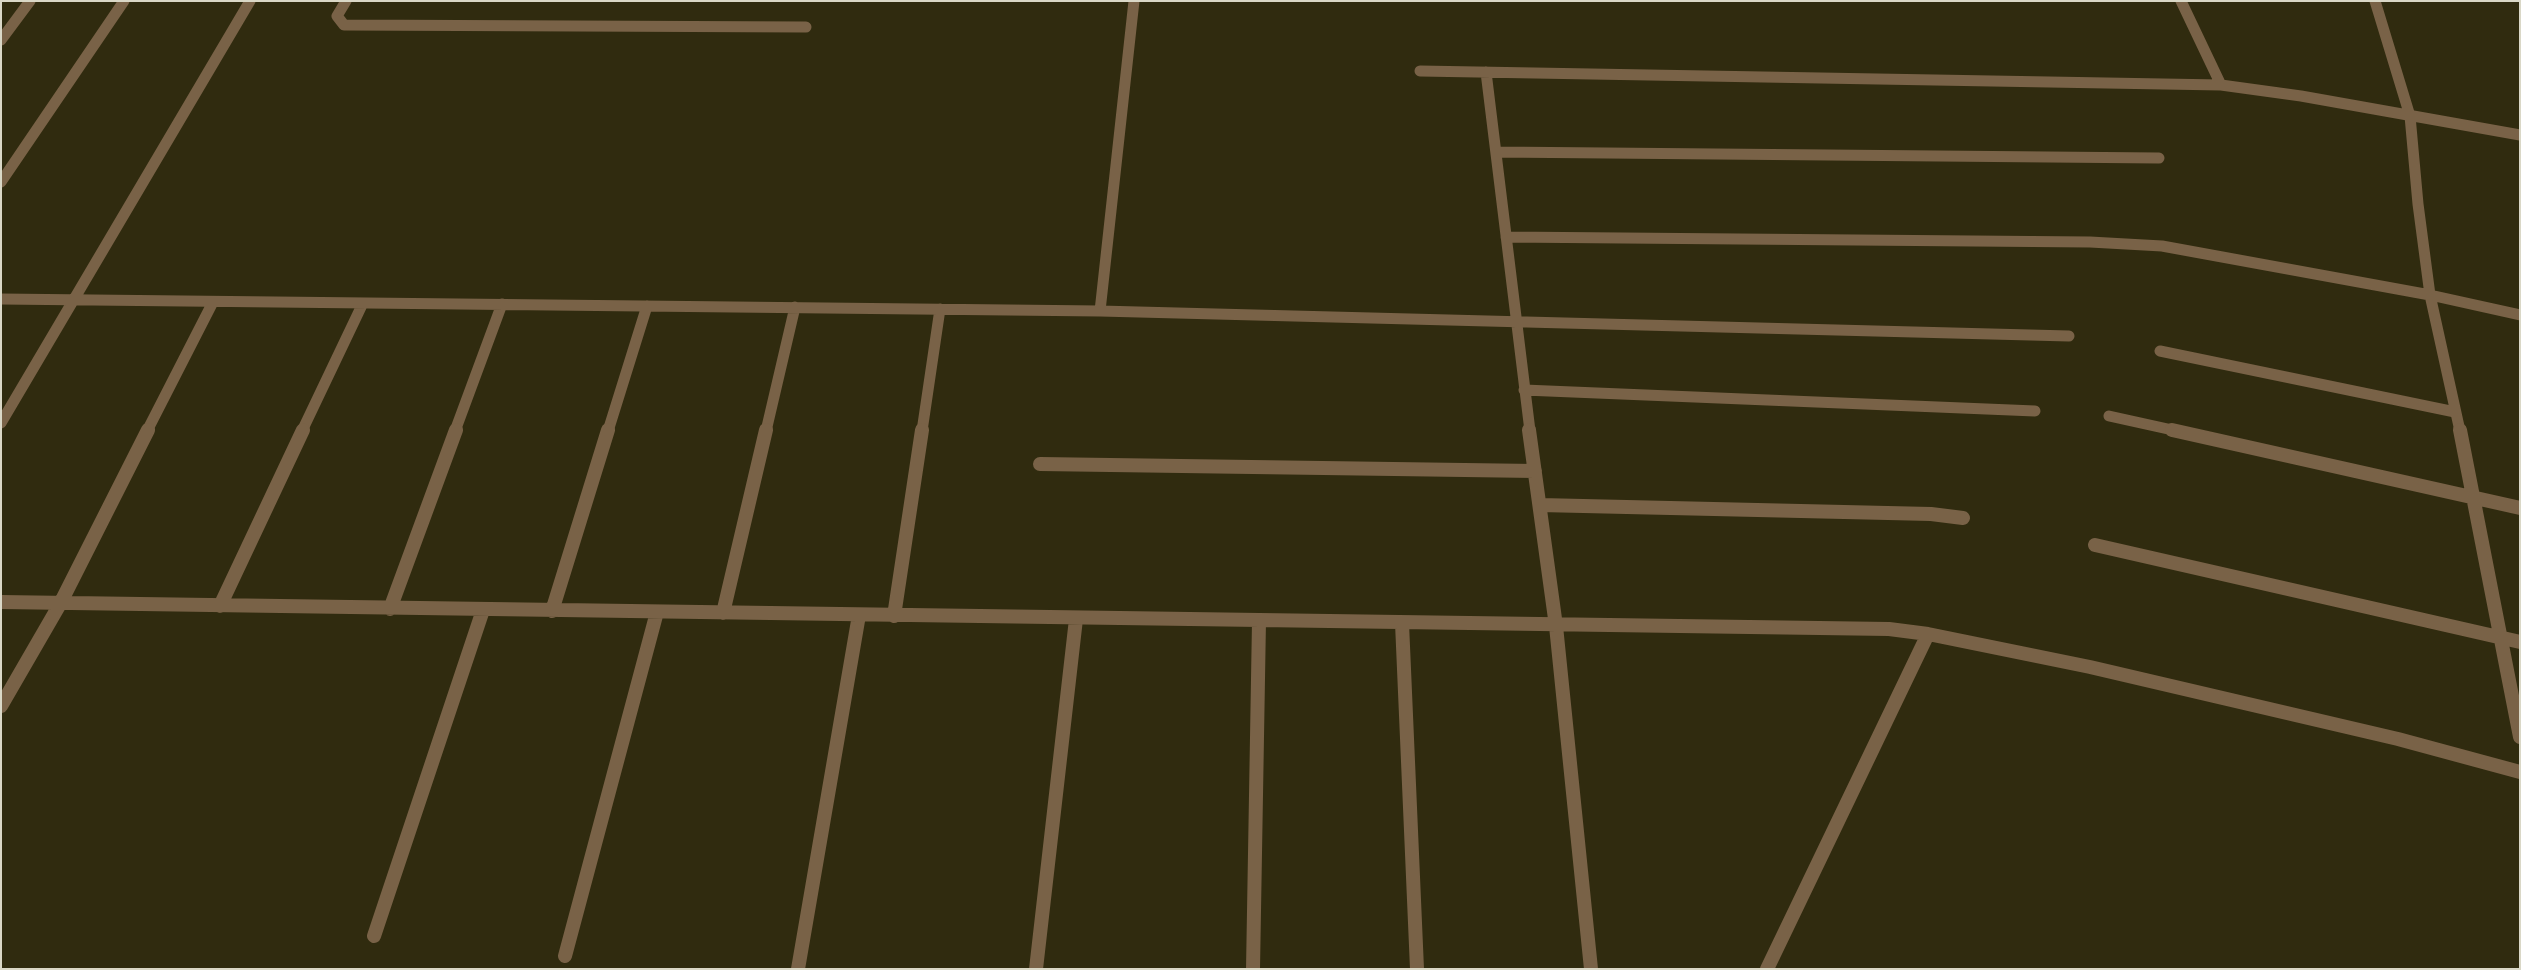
<!DOCTYPE html>
<style>
body{margin:0}
#map{position:relative;width:2521px;height:970px;overflow:hidden;background:#302b0f;font-family:"Public Sans",sans-serif}
canvas{display:block}
.frame{position:absolute;inset:0;border:2px solid #dad8c7;pointer-events:none}
</style>
<div id="map">
<canvas width="2521" height="970"></canvas>
<div class="frame"></div>
</div>
<script>
const ctx = document.querySelector('canvas').getContext('2d');
ctx.lineJoin = 'round';
function toPath(rows) {
  const path = new Path2D();
  for (const r of rows) {
    path.moveTo(r[0], r[1]);
    for (let i = 2; i < r.length; i += 2) path.lineTo(r[i], r[i + 1]);
  }
  return path;
}
function stroke(path, color, width, dash) {
  ctx.strokeStyle = color;
  ctx.lineWidth = width;
  ctx.lineCap = dash ? 'butt' : 'round';
  ctx.setLineDash(dash || []);
  ctx.stroke(path);
}
stroke(toPath([
 [346,1,337,16,344,25,806,27],
 [2181,1,2221,85],
 [2375,1,2410,116,2418,204,2430,295,2460,431],
 [1,40,30,1],
 [1420,71,2221,85,2301,96,2520,135],
 [1486,72,1530,431],
 [1496,152,2159,158],
 [1,182,124,1],
 [1506,237,2090,242,2162,246,2430,295,2520,315],
 [1,299,1100,311,2069,336],
 [1100,311,1134,1],
 [2160,351,2455,412],
 [1524,390,2035,411],
 [2109,416,2177,431],
 [1,423,250,1],
 [147,431,213,302],
 [302,431,363,303],
 [455,431,502,304],
 [608,431,647,306],
 [766,431,795,307],
 [922,431,940,309]
]), '#796247', 11);
stroke(toPath([
 [1529,430,1556,626,1591,969],
 [2172,430,2520,508],
 [2460,430,2520,737],
 [1040,464,1535,471],
 [1540,505,1931,514,1963,518],
 [2095,545,2520,642],
 [1,602,1889,629,1928,634,2090,667,2398,739,2520,772],
 [220,606,303,430],
 [390,609,456,430],
 [552,611,608,430],
 [723,613,766,430],
 [894,616,922,430],
 [1402,623,1417,969],
 [1,706,60,604,148,430],
 [374,936,483,610],
 [565,956,657,612],
 [798,969,859,615],
 [1036,969,1076,619],
 [1253,969,1259,621],
 [1767,969,1928,634]
]), '#796247', 14);
</script>
